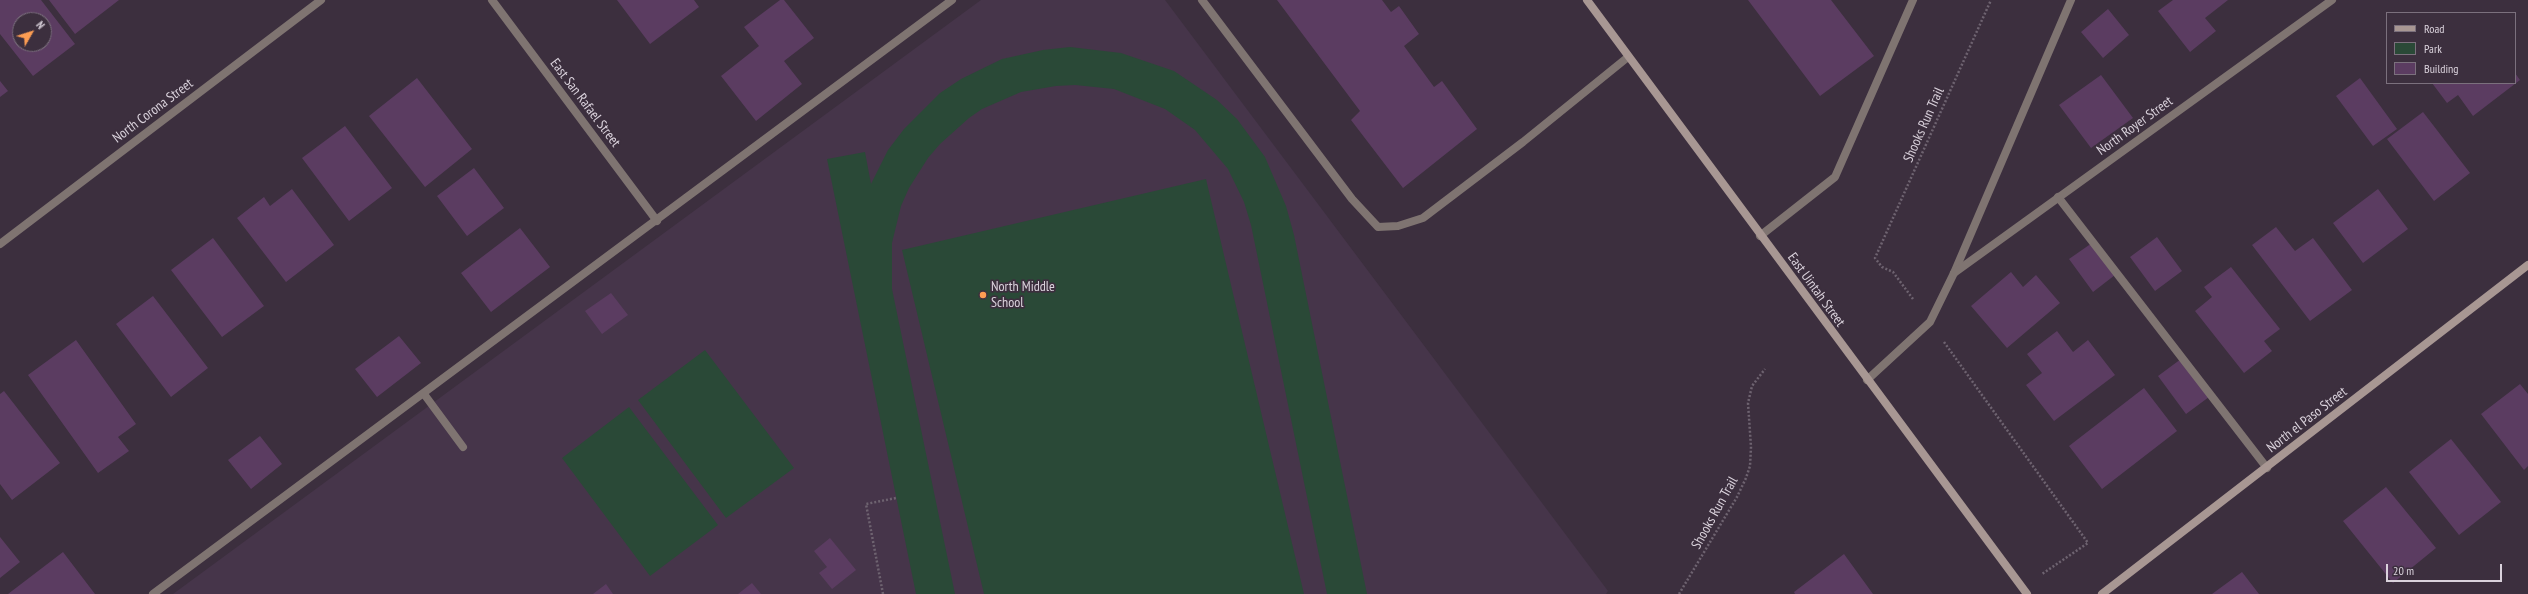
<!DOCTYPE html>
<style>
body{margin:0}
#map{position:relative;width:2528px;height:594px;overflow:hidden;background:#3c2f3e;font-family:"PT Sans Narrow",sans-serif}
canvas{display:block}
.legend{position:absolute;left:2386px;top:12px;width:130px;height:72px;box-sizing:border-box;background:#3c2f3e;border:1px solid #7b707d;margin:0;padding:5px 7px;list-style:none;font-size:12px;color:#dad2dc}
.legend li{display:flex;align-items:center;gap:8px;height:20px}
.legend b{width:20px;border:1px solid #7b707d}
.north{position:absolute;left:12px;top:12px;width:40px;height:40px;box-sizing:border-box;background:#3c2f3e;border:1px solid #7b707d;border-radius:50%;rotate:51deg;font-size:11px;font-weight:700;line-height:16px;text-align:center;color:#dad2dc}
.north::after{content:'';display:block;margin:auto;width:14px;height:18px;background:#fc9d53;clip-path:polygon(50% 0,100% 100%,50% 72%,0 100%)}
.scale{position:absolute;left:2386px;top:564px;width:116px;height:18px;box-sizing:border-box;border:2px solid #dad2dc;border-top:0;padding-left:5px;font-size:12px;line-height:14px;white-space:nowrap;color:#dad2dc;-webkit-text-stroke:3px #3c2f3e;paint-order:stroke}
</style>
<div id="map">
<canvas width="2528" height="594"></canvas>
<ul class="legend">
<li><b style="height:5px;background:#a89793"></b>Road</li>
<li><b style="height:11px;background:#2a4937"></b>Park</li>
<li><b style="height:11px;background:#5b3c61"></b>Building</li>
</ul>
<div class="north">N</div>
<div class="scale">20 m</div>
</div>
<script>
const ctx = document.querySelector('canvas').getContext('2d');
ctx.lineJoin = 'round';
function fillPath(path, color) {
  ctx.fillStyle = color;
  ctx.fill(path, 'evenodd');
}
function toPath(rows) {
  const path = new Path2D();
  for (const r of rows) {
    path.moveTo(r[0], r[1]);
    for (let i = 2; i < r.length; i += 2) path.lineTo(r[i], r[i + 1]);
  }
  return path;
}
function stroke(path, color, width, dash) {
  ctx.strokeStyle = color;
  ctx.lineWidth = width;
  ctx.lineCap = dash ? 'butt' : 'round';
  ctx.setLineDash(dash || []);
  ctx.stroke(path);
}
function drawText(font, color, halo, rows, align = 'center') {
  ctx.font = font + ' "PT Sans Narrow",sans-serif';
  ctx.lineWidth = 3.5;
  ctx.setLineDash([]);
  ctx.textBaseline = 'middle';
  ctx.strokeStyle = halo;
  ctx.fillStyle = color;
  for (const [text, x, y, turn = 0] of rows) {
    ctx.save();
    ctx.translate(x, y);
    ctx.rotate((+turn || 0) * Math.PI / 180);
    ctx.textAlign = isNaN(turn) ? turn : align;
    if (halo) ctx.strokeText(text, 0, 0);
    ctx.fillText(text, 0, 0);
    ctx.restore();
  }
}
fillPath(toPath([
 [981,0,1165,0,1608,591,1606,594,173,594]
]), '#46354a');
fillPath(toPath([
 [1070,47,1121,53,1174,71,1217,100,1237,119,1265,157,1286,206,1294,235,1367,594,1327,594,1251,225,1244,202,1228,169,1195,130,1165,109,1114,89,1075,85,1056,86,1021,92,982,109,969,118,940,144,928,158,909,188,901,206,892,243,892,289,955,594,916,594,827,159,865,152,871,184,888,150,904,129,940,93,961,79,1002,59,1043,50],
 [1206,179,1304,594,984,594,902,250],
 [705,350,794,468,726,518,638,400],
 [629,407,718,525,650,576,562,458]
]), '#2a4937');
fillPath(toPath([
 [0,0,41,0,75,44,33,76,0,34],
 [20,20,44,20,44,44,20,44],
 [49,0,119,0,75,34],
 [617,0,694,0,699,7,650,44],
 [780,0,784,0,814,38,784,61,802,84,756,121,721,76,759,46,744,27],
 [1277,0,1382,0,1391,12,1399,6,1419,34,1404,46,1434,87,1442,81,1477,129,1403,188,1351,120,1360,111],
 [1748,0,1831,0,1874,56,1820,96],
 [2173,0,2228,0,2205,18,2216,31,2190,52,2158,11],
 [2108,9,2129,35,2103,58,2081,32],
 [2515,73,2520,80,2473,116,2458,95,2447,103,2432,83,2515,83],
 [2101,75,2133,118,2091,148,2059,105],
 [417,78,472,149,425,187,369,116],
 [2360,78,2397,129,2373,146,2336,96],
 [0,81,8,91,0,97],
 [2423,112,2470,173,2434,201,2387,139],
 [345,126,392,188,349,221,302,158],
 [474,168,504,208,467,236,437,196],
 [292,189,334,245,286,282,237,218,264,197,270,206],
 [2378,189,2408,229,2363,263,2333,223],
 [2276,227,2295,251,2313,238,2352,290,2310,321,2252,245],
 [520,228,550,267,491,312,461,273],
 [2157,237,2182,271,2155,291,2130,257],
 [213,238,264,306,222,337,171,270],
 [2092,243,2115,275,2093,292,2069,259],
 [2231,267,2280,329,2264,341,2272,351,2244,373,2195,311,2212,297,2204,287],
 [2011,272,2023,287,2036,275,2060,303,2007,348,1971,306],
 [611,293,628,315,602,334,585,311],
 [153,296,208,368,171,397,116,324],
 [2057,331,2073,352,2088,340,2115,375,2054,421,2026,385,2042,373,2027,354],
 [399,336,421,363,377,397,355,369],
 [76,340,136,424,118,437,129,451,98,473,28,375],
 [2181,359,2209,397,2186,414,2158,376],
 [2520,384,2528,394,2528,466,2524,470,2481,414],
 [2144,388,2177,431,2102,489,2069,446],
 [4,391,60,463,12,500,0,484,0,394],
 [260,436,282,464,251,489,228,460],
 [2451,439,2501,502,2459,535,2409,472],
 [2386,487,2436,548,2393,583,2343,521],
 [0,537,20,562,0,578],
 [830,538,856,570,832,589,819,573,827,567,814,551],
 [63,552,95,594,8,594],
 [1844,554,1873,594,1795,594,1794,592],
 [2242,572,2259,594,2212,594],
 [752,583,761,594,738,594],
 [606,584,613,594,593,594]
]), '#5b3c61');
stroke(toPath([
 [1913,299,1893,272,1882,267,1875,258,1991,0],
 [1944,342,2088,543,2042,574],
 [883,594,866,504,896,498],
 [1679,594,1737,497,1746,478,1750,466,1751,447,1748,403,1752,386,1765,369]
]), '#6e6370', 2.5, [2, 2]);
stroke(toPath([
 [1202,0,1352,199,1378,227,1398,226,1423,218,1523,142,1628,57],
 [2058,197,2267,468],
 [1760,236,1835,177,1913,0],
 [1867,380,1930,322,1954,273,2071,0],
 [424,394,463,447],
 [153,594,952,0]
]), '#7f7471', 8);
stroke(toPath([
 [492,0,657,221],
 [0,244,321,0],
 [1954,273,2332,0]
]), '#7f7471', 8);
stroke(toPath([
 [1587,0,2027,594],
 [2102,594,2528,265]
]), '#a89793', 8);
for (const [x, y, r, color] of [
 [983,295,4,"#fc9d53"]
]) {
  const dot = new Path2D();
  dot.arc(x, y, r, 0, 2 * Math.PI);
  ctx.fillStyle = color;
  ctx.fill(dot);
  stroke(dot, '#3c2f3e', 1.5);
}
drawText('14px', '#dad2dc', '#3c2f3e', [
 ["East San Rafael Street",585,103,53],
 ["North Corona Street",153,111,-37],
 ["Shooks Run Trail",1924,125,-66],
 ["North Royer Street",2135,126,-36],
 ["East Uintah Street",1816,290,54],
 ["North el Paso Street",2307,420,-38],
 ["Shooks Run Trail",1715,513,-61]
]);
drawText('14px', '#dad2dc', '#3c2f3e', [
 ["North Middle",991,287],
 ["School",991,303]
], 'left');
</script>
